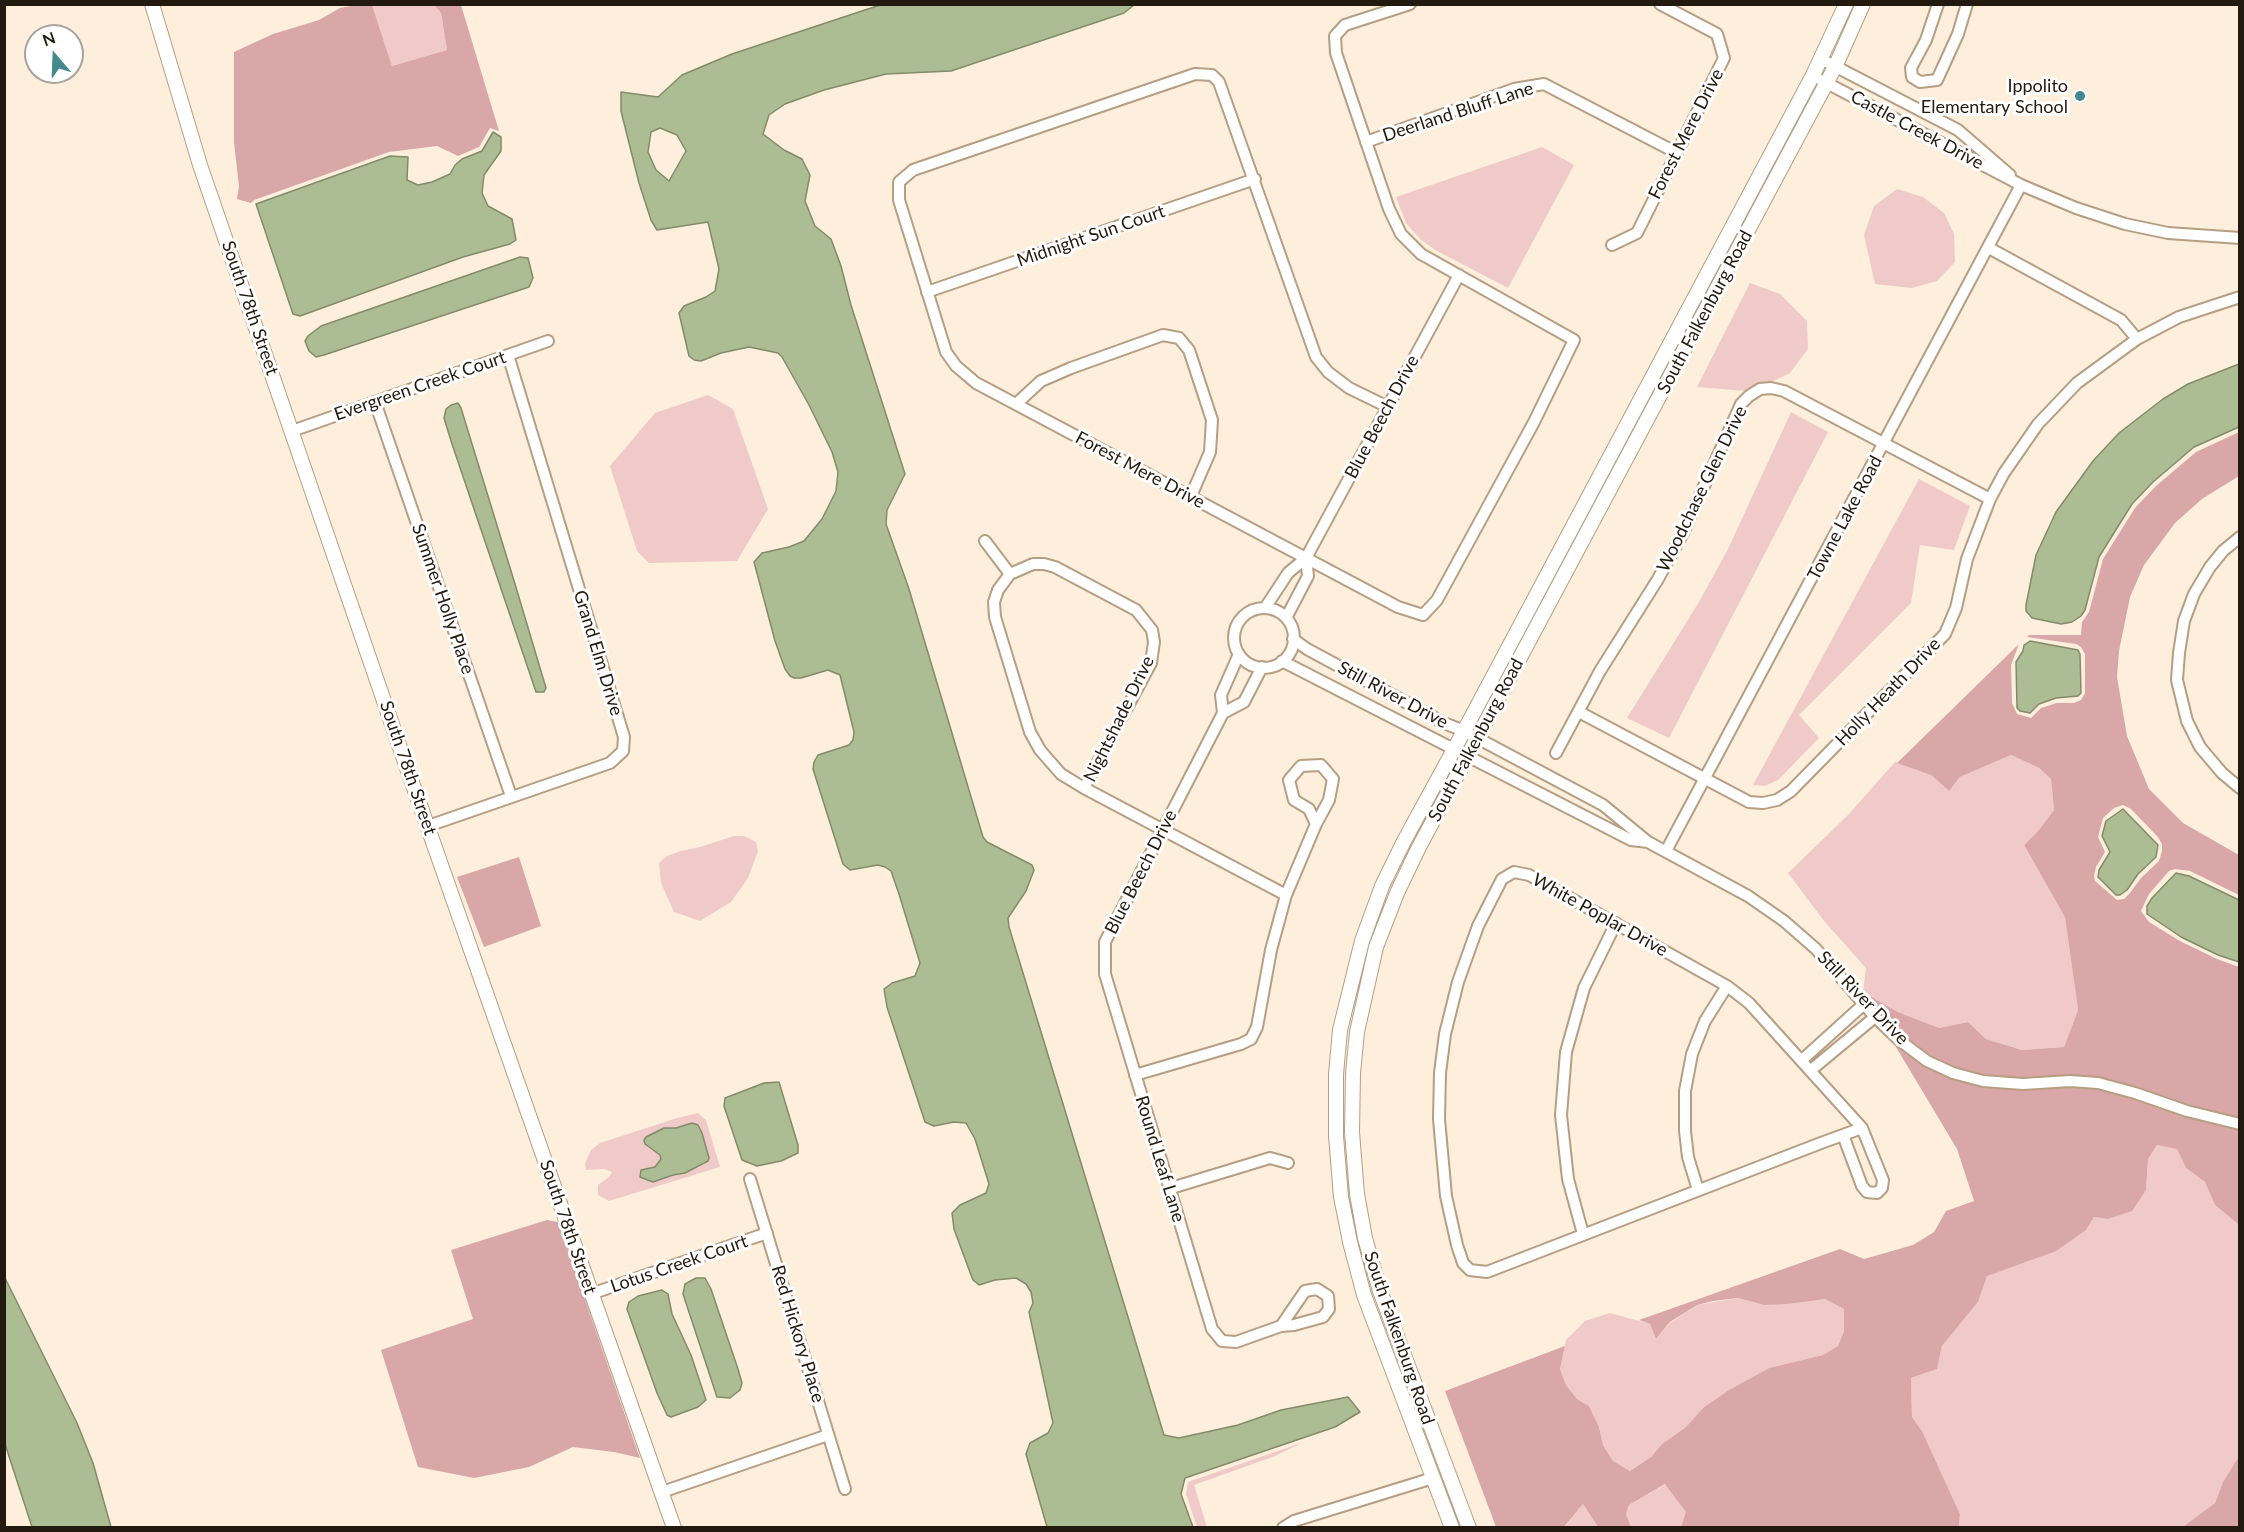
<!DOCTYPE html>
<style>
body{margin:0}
#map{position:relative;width:2244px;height:1532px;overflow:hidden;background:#feefdd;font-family:Lato,sans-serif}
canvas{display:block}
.frame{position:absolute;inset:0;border:6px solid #22190f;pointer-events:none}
.north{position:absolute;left:24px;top:24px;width:60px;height:60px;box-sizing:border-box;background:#fff;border:2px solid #a7a39f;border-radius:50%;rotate:341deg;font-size:16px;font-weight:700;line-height:24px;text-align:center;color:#22190f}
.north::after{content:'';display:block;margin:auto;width:21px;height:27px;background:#41888f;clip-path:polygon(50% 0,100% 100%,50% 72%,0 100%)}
</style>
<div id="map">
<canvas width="2244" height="1532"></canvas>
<div class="frame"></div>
<div class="north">N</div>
</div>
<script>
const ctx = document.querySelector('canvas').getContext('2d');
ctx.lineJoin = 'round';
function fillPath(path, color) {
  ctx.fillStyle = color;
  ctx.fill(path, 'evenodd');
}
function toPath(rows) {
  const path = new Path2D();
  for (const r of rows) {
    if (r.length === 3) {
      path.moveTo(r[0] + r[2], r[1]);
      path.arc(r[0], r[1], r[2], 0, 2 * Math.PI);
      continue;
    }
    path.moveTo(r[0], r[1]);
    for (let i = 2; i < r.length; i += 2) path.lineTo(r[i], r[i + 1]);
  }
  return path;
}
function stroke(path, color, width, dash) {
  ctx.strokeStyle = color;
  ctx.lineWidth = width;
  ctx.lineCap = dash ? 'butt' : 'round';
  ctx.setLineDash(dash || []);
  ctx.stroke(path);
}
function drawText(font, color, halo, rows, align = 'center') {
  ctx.font = font + ' Lato,sans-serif';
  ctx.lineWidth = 6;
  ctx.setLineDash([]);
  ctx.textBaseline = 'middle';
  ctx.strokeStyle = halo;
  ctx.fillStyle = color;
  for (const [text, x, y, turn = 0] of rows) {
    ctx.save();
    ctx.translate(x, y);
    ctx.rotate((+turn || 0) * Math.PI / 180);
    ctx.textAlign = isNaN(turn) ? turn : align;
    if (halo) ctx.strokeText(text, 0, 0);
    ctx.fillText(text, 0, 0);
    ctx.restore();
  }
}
fillPath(toPath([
 [372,5,434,5,441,13,447,50,392,66],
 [1542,147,1574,165,1508,288,1437,251,1421,240,1406,223,1396,197],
 [1897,189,1923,197,1944,213,1954,234,1955,262,1937,281,1912,288,1875,284,1864,235,1874,206],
 [1750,283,1780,294,1807,321,1808,349,1790,373,1771,382,1758,384,1746,391,1697,387],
 [708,395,733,409,768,509,737,561,649,563,637,551,610,466,655,413],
 [1791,412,1828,432,1669,738,1627,718,1699,602,1728,549],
 [1919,479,1970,506,1954,550,1920,545,1911,603,1799,715,1819,738,1778,780,1765,786,1753,785],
 [2011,755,2039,768,2051,779,2054,810,2038,831,2024,845,2065,916,2078,1010,2064,1047,2022,1050,1986,1039,1968,1022,1939,1028,1898,1012,1863,992,1866,968,1824,921,1788,873,1848,815,1895,762,1931,775,1949,791,1960,777],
 [734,836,744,836,756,842,758,851,748,878,731,902,700,921,674,912,661,883,659,863,667,856,680,851,700,847],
 [698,1113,706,1120,720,1167,609,1201,598,1195,598,1185,609,1177,612,1172,604,1169,586,1170,585,1163,591,1150,600,1143,677,1118],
 [684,1125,705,1164,685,1173,673,1175,653,1182,641,1171,655,1167,661,1159,660,1155,645,1144,646,1137,664,1128,676,1128],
 [2157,1145,2177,1148,2186,1168,2205,1182,2215,1205,2239,1225,2239,1456,2223,1482,2215,1503,2183,1528,1959,1527,1960,1514,1922,1431,1912,1417,1911,1378,1937,1369,1942,1346,1978,1302,1987,1276,2086,1230,2094,1217,2109,1219,2146,1190,2148,1159],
 [1738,1298,1764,1305,1825,1299,1844,1309,1844,1331,1838,1346,1823,1355,1769,1368,1729,1390,1704,1407,1686,1427,1662,1444,1651,1457,1630,1471,1613,1461,1603,1445,1599,1427,1589,1406,1577,1399,1566,1385,1560,1369,1566,1340,1585,1321,1610,1313,1650,1324,1656,1339,1670,1323,1697,1305],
 [1304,1442,1275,1456,1194,1485,1207,1527,1197,1527,1186,1494,1188,1482],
 [1666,1484,1687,1513,1681,1528,1631,1527,1626,1514,1629,1505],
 [1583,1504,1598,1527,1564,1528]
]), '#efcac9');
fillPath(toPath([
 [362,4,372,5,392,66,447,50,441,13,434,5,461,5,499,131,490,128,479,147,458,156,437,146,389,152,254,200,251,203,237,199,239,186,234,142,234,52,273,34,319,20,340,8],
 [2239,432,2239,476,2202,499,2175,523,2144,565,2130,597,2119,651,2117,677,2127,736,2149,789,2183,823,2239,855,2239,895,2190,871,2175,869,2169,871,2149,894,2141,911,2149,922,2180,941,2217,959,2239,967,2239,1119,2188,1106,2136,1087,2099,1077,2070,1076,2023,1078,1983,1075,1954,1068,1929,1056,1902,1036,1878,1013,1863,992,1898,1012,1939,1028,1968,1022,1986,1039,2022,1050,2064,1047,2078,1010,2065,917,2024,845,2038,831,2054,810,2051,779,2039,768,2011,755,1960,777,1949,791,1931,775,1897,763,2019,644,2011,665,2012,703,2017,714,2031,718,2041,708,2057,703,2074,703,2081,700,2085,693,2085,654,2081,647,2076,644,2027,637,2029,635,2081,635,2082,622,2089,612,2103,559,2135,508,2156,486,2196,452],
 [2123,805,2131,809,2158,837,2162,844,2162,851,2159,861,2141,878,2130,893,2124,899,2117,900,2095,881,2094,876,2096,867,2105,852,2098,837,2103,818,2114,808],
 [519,857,541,926,484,947,457,877],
 [1893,1042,1926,1066,1952,1078,1982,1086,2024,1089,2071,1087,2097,1088,2134,1098,2186,1116,2239,1130,2239,1225,2215,1205,2205,1182,2186,1168,2177,1149,2157,1145,2148,1159,2146,1190,2132,1211,2108,1219,2094,1217,2086,1230,2056,1251,1987,1276,1978,1302,1942,1346,1937,1369,1911,1378,1912,1417,1922,1431,1960,1514,1959,1527,1681,1527,1686,1512,1665,1484,1629,1505,1626,1514,1631,1527,1598,1527,1583,1504,1564,1527,1496,1527,1445,1391,1565,1346,1560,1369,1566,1385,1577,1399,1589,1406,1599,1427,1603,1445,1613,1461,1630,1471,1651,1457,1662,1444,1686,1427,1704,1407,1729,1390,1769,1368,1823,1355,1838,1346,1844,1331,1844,1309,1825,1299,1787,1304,1764,1305,1738,1298,1713,1301,1697,1305,1670,1322,1656,1339,1650,1324,1639,1320,1840,1249,1864,1259,1913,1245,1934,1232,1946,1211,1974,1201,1957,1149],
 [547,1220,558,1222,640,1458,614,1452,573,1447,529,1467,474,1478,418,1467,381,1350,473,1319,451,1250],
 [2239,1456,2239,1527,2183,1527,2215,1503,2223,1482]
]), '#d9a7a7');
const water = toPath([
 [880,5,1134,5,1124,13,951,71,886,74,824,90,785,104,769,115,763,134,784,150,802,159,810,175,805,201,815,226,831,239,841,266,851,305,905,474,887,510,886,524,909,589,983,837,987,842,1032,865,1034,870,1026,891,1008,918,1009,927,1164,1435,1179,1438,1238,1425,1281,1410,1348,1397,1360,1412,1335,1427,1185,1478,1181,1494,1193,1527,1047,1527,1026,1454,1030,1443,1048,1433,1053,1423,1029,1312,1033,1303,1031,1292,1026,1284,1016,1278,995,1280,979,1285,973,1280,971,1275,954,1229,952,1213,960,1205,986,1193,989,1184,975,1139,966,1123,954,1122,934,1126,925,1122,887,1007,884,989,892,983,915,976,920,963,899,894,891,871,885,867,878,865,850,870,843,864,813,769,814,762,818,755,849,745,853,740,854,732,840,675,828,670,801,678,794,678,790,676,785,669,775,641,754,562,762,553,789,547,804,541,822,519,836,491,838,472,832,452,809,405,782,357,778,353,749,347,721,353,701,361,694,360,689,356,679,313,684,306,706,297,715,291,719,269,708,222,657,230,651,220,639,183,621,111,621,92,658,97,682,75,732,54,880,5],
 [660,128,677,135,686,151,669,181,656,170,648,152,651,132,660,128],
 [493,132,501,137,501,151,484,175,482,193,488,206,512,219,516,240,510,244,463,257,300,316,293,314,256,204,390,156,408,157,407,180,418,185,432,182,450,174,455,165,462,159,482,151,493,132],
 [520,257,528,258,533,278,529,287,324,355,316,357,309,351,305,341,308,336,321,326,520,257],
 [2239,364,2239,427,2194,447,2153,482,2132,504,2099,557,2085,610,2081,616,2072,622,2061,624,2032,618,2026,611,2026,605,2036,555,2056,512,2093,461,2119,433,2163,399,2188,384,2239,364],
 [458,403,461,408,515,584,546,688,544,692,536,692,452,444,444,418,446,409,451,405,458,403],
 [2030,641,2078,650,2080,654,2081,693,2078,696,2056,698,2039,704,2030,713,2020,711,2017,708,2016,662,2023,651,2024,645,2030,641],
 [2123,809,2158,845,2156,857,2138,874,2127,890,2120,895,2116,895,2098,877,2099,870,2110,852,2102,836,2106,821,2123,809],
 [2176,873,2189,876,2239,900,2239,962,2218,955,2181,937,2147,914,2147,906,2152,898,2176,873],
 [779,1082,798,1145,798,1153,781,1161,757,1166,742,1160,724,1106,725,1098,764,1083,779,1082],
 [692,1123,698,1125,702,1133,709,1158,708,1161,685,1173,673,1175,653,1182,640,1177,641,1170,655,1167,661,1159,660,1155,645,1144,644,1140,646,1137,664,1128,676,1128,692,1123],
 [5,1278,77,1423,93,1463,111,1527,32,1527,5,1444,5,1278],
 [696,1278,705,1278,711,1289,738,1369,742,1383,740,1390,730,1398,717,1397,683,1294,685,1284,696,1278],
 [662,1290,668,1294,672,1314,691,1355,706,1400,698,1407,671,1417,667,1415,657,1393,627,1309,629,1302,638,1296,662,1290]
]);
fillPath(water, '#acbc93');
stroke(water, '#838b6b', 1.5);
const minor = toPath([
 [1938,4,1926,40,1911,68,1912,77,1920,82,1937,80,1958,34,1967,4],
 [1821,59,1958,130,2010,175],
 [1821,80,2021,185,2076,208,2125,224,2168,233,2240,238],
 [1366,142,1514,89,1544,84,1677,153],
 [1612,245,1637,233,1724,58,1717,34,1660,4],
 [1989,248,2121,320,2137,339],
 [927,292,1255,179],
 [375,402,511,796],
 [1016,404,1041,381,1071,368,1163,335,1179,338,1189,350,1212,420,1210,452,1191,496],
 [1388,407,1349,388,1328,372,1316,357,1219,82,1212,75,1195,74,913,170,899,182,899,200,946,352,956,366,976,383,1398,607,1423,615,1437,600,1534,422,1574,340,1421,254,1401,234,1389,209,1336,53,1335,36,1345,25,1410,4],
 [292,431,548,341],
 [2240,537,2223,551,2210,567,2194,594,2184,621,2179,653,2177,680,2187,721,2200,747,2222,773,2240,788],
 [985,541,1010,574],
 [1265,608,1288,573,1306,558,1459,275],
 [1264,638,30],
 [1286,618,1308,576,1306,558],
 [1293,639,1307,649,1444,723,1464,731,1603,805,1648,842,1748,896,1784,921,1816,949,1875,1017,1899,1040,1927,1061,1953,1073,1983,1081,2023,1084,2070,1081,2098,1083,2135,1093,2187,1111,2240,1124],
 [1239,654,1221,695,1223,713,1105,942,1105,974,1212,1329,1222,1341,1236,1342,1281,1326,1294,1325,1323,1317,1329,1309,1328,1296,1317,1289,1305,1291,1281,1326],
 [1282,661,1631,840,1648,842],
 [1579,712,1749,802,1763,803,1777,800,1791,791,1945,634,1956,608,1967,559,1990,499,2004,473,2038,424,2077,383,2137,339,2179,317,2240,297],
 [1223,713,1244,702,1262,667],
 [1556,753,1600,671,1658,579,1683,533,1741,404,1749,396,1760,389,1771,388,1784,391,1990,499],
 [1084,788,1151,663,1154,642,1152,630,1136,610,1055,567,1044,564,1033,564,1010,574,998,590,994,602,995,617,1030,732,1040,750,1061,774,1084,788,1286,895],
 [428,826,610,763,623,751,624,737,508,355],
 [1666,851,2021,185],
 [1802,1060,1864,1004],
 [1811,1070,1875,1017],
 [1135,1075,1241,1044,1251,1039,1257,1027,1271,950,1286,895,1316,824,1329,800,1333,779,1321,765,1301,766,1289,780,1294,800,1309,809,1316,824],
 [1843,1135,1862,1186,1867,1192,1877,1193,1882,1188,1883,1180,1862,1128,1749,1003,1727,986,1529,875,1514,872,1502,879,1478,926,1458,982,1445,1034,1440,1073,1439,1119,1446,1196,1457,1245,1463,1263,1470,1270,1487,1272,1821,1143,1862,1128],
 [750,1179,845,1489],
 [1168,1189,1270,1158,1288,1163],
 [1698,1190,1688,1157,1685,1131,1685,1091,1692,1054,1705,1021,1727,986],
 [1583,1234,1568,1179,1561,1115,1566,1052,1584,988,1616,923],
 [591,1294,767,1233],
 [662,1492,828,1435],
 [1283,1528,1294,1521,1433,1478]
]);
const tertiary = toPath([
 [152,4,200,165,407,768,674,1528],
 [1452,1528,1364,1295,1350,1242,1341,1197,1336,1136,1336,1074,1340,1030,1362,941,1382,886,1404,841,1464,731,1813,75,1846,4],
 [1469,1528,1380,1291,1365,1238,1357,1194,1352,1132,1353,1073,1357,1032,1376,947,1397,893,1418,849,1835,67,1863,4]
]);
stroke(minor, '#b69e82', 14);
stroke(tertiary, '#b69e82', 16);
stroke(minor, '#fff', 10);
stroke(tertiary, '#fff', 14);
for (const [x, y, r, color] of [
 [2080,96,6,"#41888f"]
]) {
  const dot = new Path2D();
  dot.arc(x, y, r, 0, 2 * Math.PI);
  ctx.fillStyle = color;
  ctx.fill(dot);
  stroke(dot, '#fff', 2);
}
drawText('18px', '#22190f', '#fff', [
 ["Ippolito",2068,86],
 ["Elementary School",2068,107]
], 'right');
drawText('18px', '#22190f', '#fff', [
 ["Deerland Bluff Lane",1458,112,-18],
 ["Castle Creek Drive",1917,130,28],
 ["Forest Mere Drive",1686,134,-63],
 ["Midnight Sun Court",1091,236,-19],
 ["South 78th Street",250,308,71],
 ["South Falkenburg Road",1705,312,-62],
 ["Evergreen Creek Court",420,386,-19],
 ["Blue Beech Drive",1382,417,-62],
 ["Forest Mere Drive",1140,470,28],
 ["Woodchase Glen Drive",1702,489,-64],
 ["Towne Lake Road",1845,518,-62],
 ["Summer Holly Place",443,599,71],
 ["Grand Elm Drive",598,653,73],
 ["Holly Heath Drive",1888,692,-46],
 ["Still River Drive",1393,695,28],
 ["Nightshade Drive",1119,719,-64],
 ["South Falkenburg Road",1476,740,-62],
 ["South 78th Street",408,768,71],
 ["Blue Beech Drive",1141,872,-63],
 ["White Poplar Drive",1600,915,29],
 ["Still River Drive",1863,998,46],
 ["Round Leaf Lane",1160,1159,73],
 ["South 78th Street",568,1227,71],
 ["Lotus Creek Court",679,1264,-19],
 ["Red Hickory Place",798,1334,73],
 ["South Falkenburg Road",1399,1338,71]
]);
</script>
